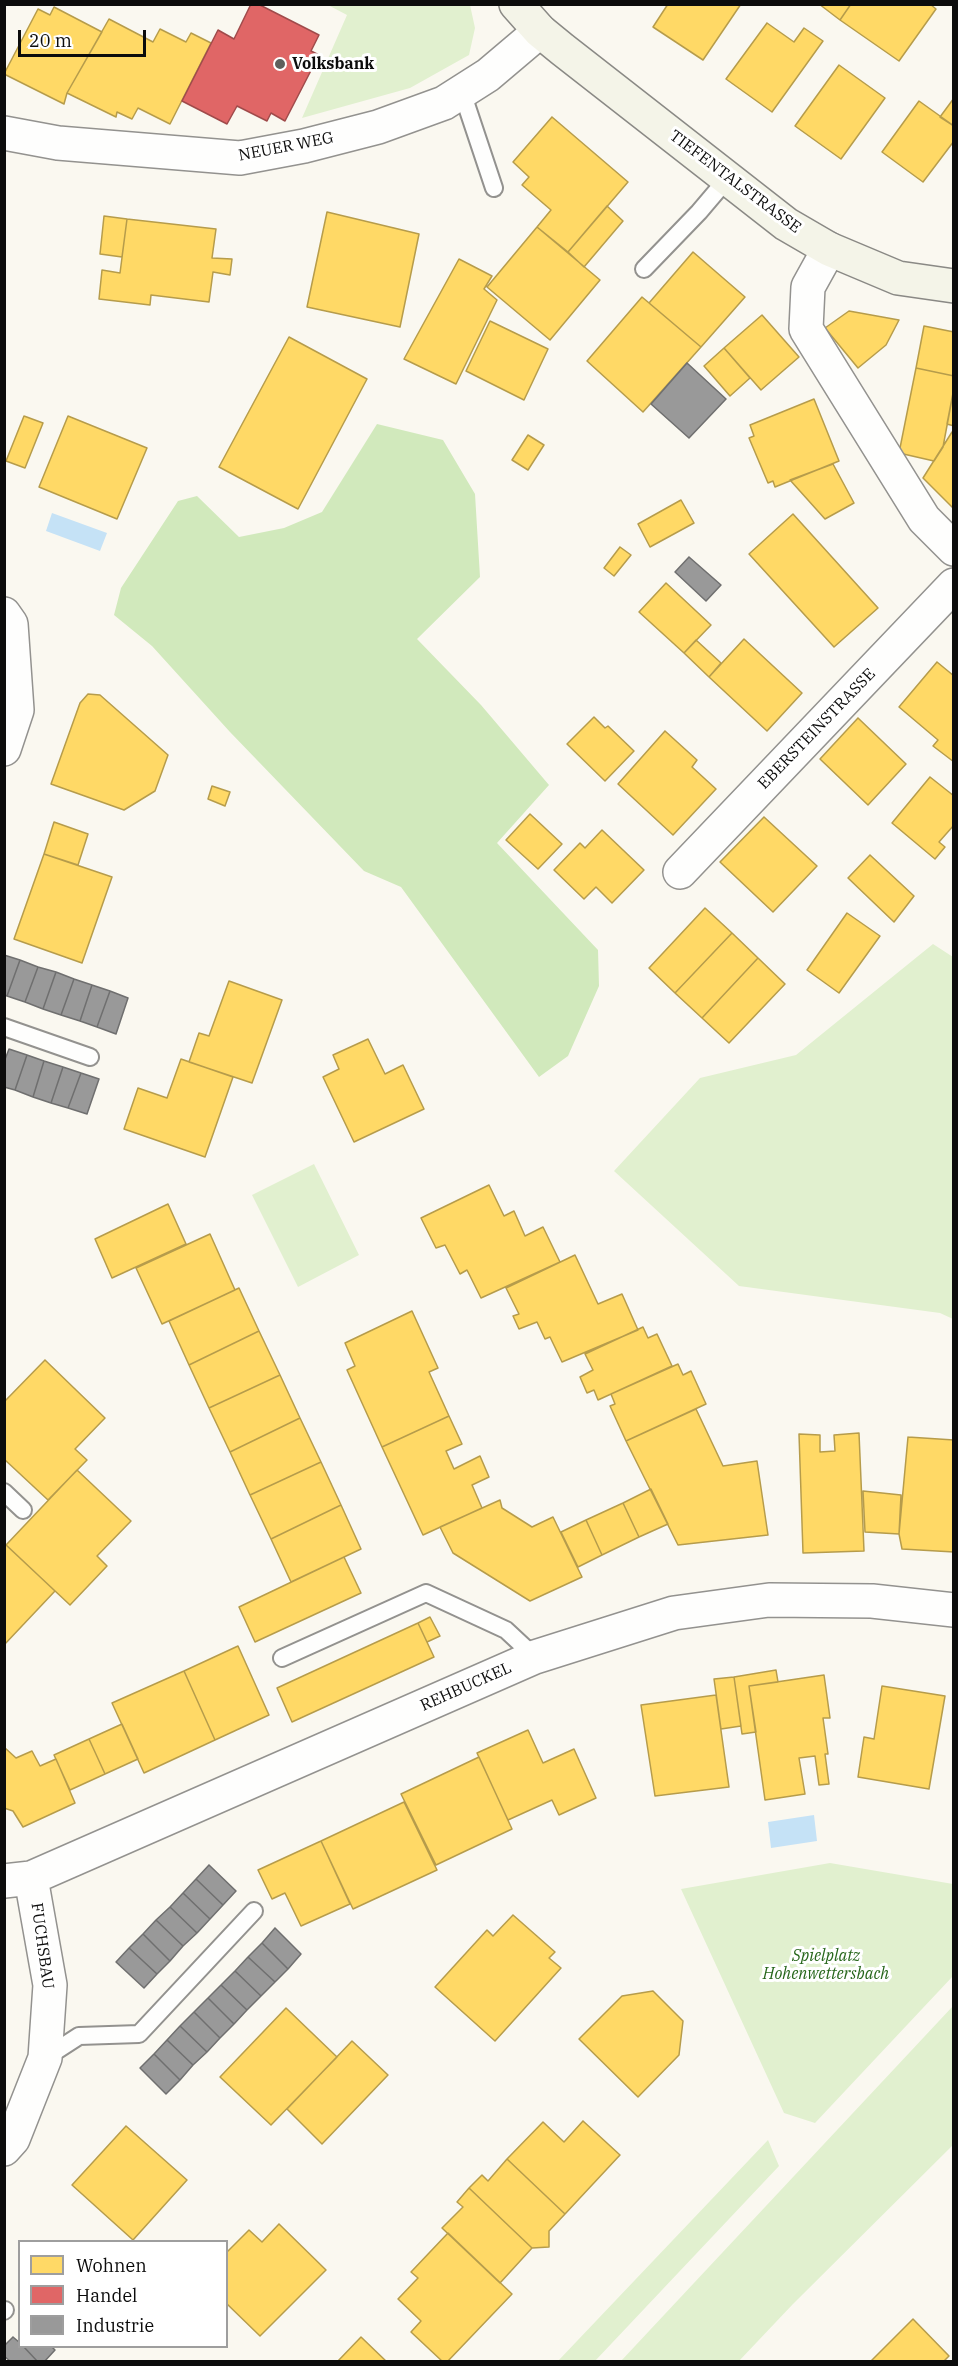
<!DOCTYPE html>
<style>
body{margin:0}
#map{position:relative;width:958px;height:2366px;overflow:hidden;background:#faf8f0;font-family:"IBM Plex Serif",serif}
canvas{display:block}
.frame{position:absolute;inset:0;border:6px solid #0c0c0c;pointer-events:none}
.legend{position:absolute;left:18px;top:2240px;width:210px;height:108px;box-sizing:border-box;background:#fff;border:2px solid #9e9e9e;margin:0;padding:8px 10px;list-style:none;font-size:18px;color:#0c0c0c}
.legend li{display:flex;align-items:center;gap:12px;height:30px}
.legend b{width:30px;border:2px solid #9e9e9e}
.scale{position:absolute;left:18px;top:30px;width:128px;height:27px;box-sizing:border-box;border:3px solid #0c0c0c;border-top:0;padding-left:8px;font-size:18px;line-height:21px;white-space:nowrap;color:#0c0c0c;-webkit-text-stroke:4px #fff;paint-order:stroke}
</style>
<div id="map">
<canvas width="958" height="2366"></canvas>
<div class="frame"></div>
<ul class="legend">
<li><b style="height:16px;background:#ffd966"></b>Wohnen</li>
<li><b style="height:16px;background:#e06666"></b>Handel</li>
<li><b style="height:16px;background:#999"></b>Industrie</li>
</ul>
<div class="scale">20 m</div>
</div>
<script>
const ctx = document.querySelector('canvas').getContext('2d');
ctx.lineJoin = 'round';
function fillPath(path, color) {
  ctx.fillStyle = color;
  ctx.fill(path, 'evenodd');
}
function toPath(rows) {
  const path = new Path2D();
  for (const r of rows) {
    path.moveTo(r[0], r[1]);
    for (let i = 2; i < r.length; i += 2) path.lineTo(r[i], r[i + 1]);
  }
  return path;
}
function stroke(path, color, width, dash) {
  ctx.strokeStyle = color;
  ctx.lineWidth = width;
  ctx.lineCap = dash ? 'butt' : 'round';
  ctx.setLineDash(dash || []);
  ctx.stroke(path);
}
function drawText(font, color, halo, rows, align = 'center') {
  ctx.font = font + ' "IBM Plex Serif",serif';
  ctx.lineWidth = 6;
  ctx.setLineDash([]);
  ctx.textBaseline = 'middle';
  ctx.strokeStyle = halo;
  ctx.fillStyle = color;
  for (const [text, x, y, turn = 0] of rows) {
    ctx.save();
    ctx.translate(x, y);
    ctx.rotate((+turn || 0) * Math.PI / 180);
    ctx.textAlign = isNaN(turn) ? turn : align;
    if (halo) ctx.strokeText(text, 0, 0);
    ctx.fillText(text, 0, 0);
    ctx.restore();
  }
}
fillPath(toPath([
 [328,5,470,5,475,28,469,55,410,88,302,118,347,15],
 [933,944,953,957,953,1319,940,1313,739,1286,614,1171,700,1078,796,1055],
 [314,1164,359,1255,298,1287,252,1195],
 [830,1863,953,1884,953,1976,815,2123,784,2113,681,1889],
 [953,2006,953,2145,793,2304,739,2361,621,2361],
 [768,2140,779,2166,595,2361,558,2361]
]), '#e1f0cf');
fillPath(toPath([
 [377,424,443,440,475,494,480,577,417,639,481,705,549,785,497,843,598,950,599,986,568,1056,539,1077,401,887,364,871,230,732,152,646,114,615,121,588,178,501,197,496,239,537,284,528,322,512]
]), '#d1e9bc');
fillPath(toPath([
 [52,513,107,533,100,551,46,531],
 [814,1815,817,1841,771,1848,768,1822]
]), '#c5e2f6');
const homes = toPath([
 [668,4,741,4,703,60,653,27,668,4],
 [819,4,851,4,840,20,819,4],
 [851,4,930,4,936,9,899,61,840,20,851,4],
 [54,7,102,32,67,93,64,104,4,74,38,9,50,15,54,7],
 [109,19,153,42,160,29,186,42,191,33,211,43,170,124,138,108,132,119,117,112,116,117,67,93,109,19],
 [767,23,794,42,804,28,823,41,772,112,726,79,767,23],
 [839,65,885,98,841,159,795,126,839,65],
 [954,98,954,126,940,117,954,98],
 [919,101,954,126,954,141,923,182,882,152,919,101],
 [552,117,628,182,568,252,537,227,551,210,522,185,529,177,513,162,552,117],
 [607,206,623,221,584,267,568,252,607,206],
 [327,212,419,234,400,327,307,307,327,212],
 [104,216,127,219,122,257,100,254,104,216],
 [127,219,216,229,212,258,232,259,230,275,213,272,209,302,151,295,150,305,99,299,102,270,120,273,127,219],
 [537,227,600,280,550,340,487,287,537,227],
 [693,252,745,297,701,347,649,303,693,252],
 [459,259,492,276,484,289,497,300,456,384,404,359,459,259],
 [642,297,701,347,643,412,587,361,642,297],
 [849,311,899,320,886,345,858,368,825,328,849,311],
 [762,315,799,357,761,390,724,348,762,315],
 [490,321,548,349,524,400,466,371,490,321],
 [924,326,954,332,954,376,916,368,924,326],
 [289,337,367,379,298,509,219,467,289,337],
 [724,348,750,378,730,396,704,366,724,348],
 [916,368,954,376,954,388,943,447,934,461,899,453,916,368],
 [954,388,954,426,947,424,954,388],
 [814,399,839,461,775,487,773,481,768,483,749,438,754,436,750,425,814,399],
 [24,416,43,423,25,468,6,461,24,416],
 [68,416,147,448,117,519,39,487,68,416],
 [952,432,954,434,954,509,923,478,952,432],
 [528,435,544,445,528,470,512,460,528,435],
 [833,464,854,503,825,519,790,480,833,464],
 [681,500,694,523,650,547,638,524,681,500],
 [793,514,878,608,834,647,749,554,793,514],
 [620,547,631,555,614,576,604,568,620,547],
 [666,583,711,625,684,653,639,612,666,583],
 [744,639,802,693,767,731,709,677,744,639],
 [696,640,721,663,709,677,684,653,696,640],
 [937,662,954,676,954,762,933,746,938,740,899,707,937,662],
 [88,694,100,695,168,755,155,791,124,810,51,784,80,703,88,694],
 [594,717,605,728,608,726,634,751,605,781,567,744,594,717],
 [858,718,906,764,868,805,820,759,858,718],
 [665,731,697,760,692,767,716,789,673,835,618,784,665,731],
 [930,777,954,796,954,825,939,842,945,847,935,859,892,823,930,777],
 [212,786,230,792,225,806,208,799,212,786],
 [530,814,562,844,538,869,506,840,530,814],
 [764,817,817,866,773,912,720,862,764,817],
 [54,822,88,834,78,865,44,854,54,822],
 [602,830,644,870,612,903,596,887,584,899,554,870,580,843,585,848,602,830],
 [44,854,112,877,82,963,14,939,44,854],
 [870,855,914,896,894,922,848,878,870,855],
 [705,908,732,933,675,993,649,968,705,908],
 [847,913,880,936,839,993,807,970,847,913],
 [732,933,758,958,702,1018,675,993,732,933],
 [758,958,785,984,729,1043,702,1018,758,958],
 [229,981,282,1000,252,1083,189,1062,199,1033,209,1036,229,981],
 [368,1039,385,1074,403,1065,424,1109,354,1142,323,1077,339,1069,333,1055,368,1039],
 [181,1059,233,1077,205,1157,124,1129,138,1088,167,1098,181,1059],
 [489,1185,504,1216,514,1211,525,1236,543,1227,560,1262,481,1298,467,1270,460,1274,445,1245,436,1248,421,1218,489,1185],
 [168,1204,186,1244,112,1278,95,1239,168,1204],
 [210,1234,235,1290,162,1324,136,1268,210,1234],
 [575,1255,598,1304,622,1294,638,1330,562,1362,550,1337,545,1339,537,1322,519,1329,513,1316,519,1314,506,1288,575,1255],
 [239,1288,259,1331,189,1365,169,1321,239,1288],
 [412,1311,438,1368,429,1372,449,1416,382,1447,347,1370,355,1366,345,1343,412,1311],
 [643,1327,648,1338,657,1334,672,1366,598,1400,594,1390,587,1393,580,1377,593,1370,585,1354,643,1327],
 [259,1331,280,1375,209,1408,189,1365,259,1331],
 [45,1360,105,1418,75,1449,87,1460,48,1500,4,1459,4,1402,45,1360],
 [678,1364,683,1375,691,1371,706,1404,626,1441,610,1406,615,1404,611,1394,678,1364],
 [280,1375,300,1418,230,1452,209,1408,280,1375],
 [696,1409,723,1466,757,1461,768,1535,678,1545,626,1441,696,1409],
 [449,1416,462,1444,446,1451,454,1469,480,1456,489,1477,472,1485,482,1508,423,1535,382,1447,449,1416],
 [300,1418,321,1462,250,1495,230,1452,300,1418],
 [859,1433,864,1551,803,1553,799,1434,820,1435,820,1452,835,1451,834,1435,859,1433],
 [908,1437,954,1440,954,1552,902,1549,899,1534,908,1437],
 [321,1462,341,1505,271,1539,250,1495,321,1462],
 [77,1470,131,1521,97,1556,107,1566,70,1605,6,1545,77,1470],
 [651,1489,668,1524,639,1537,623,1503,651,1489],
 [863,1491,901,1495,899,1534,865,1532,863,1491],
 [500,1500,502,1508,532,1527,553,1517,582,1577,530,1601,453,1553,440,1527,500,1500],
 [623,1503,639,1537,602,1555,586,1520,623,1503],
 [341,1505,361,1549,291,1582,271,1539,341,1505],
 [586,1520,602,1555,578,1567,561,1532,586,1520],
 [4,1543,55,1591,4,1645,4,1543],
 [344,1557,361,1593,255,1642,239,1607,344,1557],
 [430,1617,440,1636,427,1642,418,1623,430,1617],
 [418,1623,434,1657,292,1722,277,1688,418,1623],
 [238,1646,269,1715,215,1740,184,1671,238,1646],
 [776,1670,778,1682,749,1686,756,1732,742,1734,734,1677,776,1670],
 [184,1671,215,1740,144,1773,112,1703,184,1671],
 [824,1675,830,1718,823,1718,828,1754,825,1754,829,1784,819,1785,815,1756,799,1758,805,1794,765,1800,749,1686,824,1675],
 [734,1677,741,1726,721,1729,714,1679,734,1677],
 [882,1686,945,1696,929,1789,858,1777,864,1737,874,1739,882,1686],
 [716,1695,729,1787,655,1796,641,1705,716,1695],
 [122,1724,138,1759,105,1774,89,1739,122,1724],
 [528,1730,543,1763,574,1749,596,1798,559,1815,552,1800,508,1820,477,1753,528,1730],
 [89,1739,105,1774,70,1790,54,1755,89,1739],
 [4,1747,16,1758,32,1751,40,1766,56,1759,75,1803,23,1827,13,1811,4,1808,4,1747],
 [479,1757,512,1829,436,1865,401,1794,479,1757],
 [404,1802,437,1870,353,1909,321,1841,404,1802],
 [321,1841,350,1904,301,1926,285,1893,272,1899,258,1870,321,1841],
 [513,1915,555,1952,549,1958,561,1968,495,2041,435,1987,487,1930,493,1936,513,1915],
 [653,1991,683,2021,679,2055,638,2097,579,2039,622,1996,653,1991],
 [286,2008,337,2057,271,2125,220,2077,286,2008],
 [352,2041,388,2075,322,2144,287,2109,352,2041],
 [583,2121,620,2155,565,2214,507,2159,543,2122,564,2142,583,2121],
 [126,2126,187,2180,133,2240,72,2185,126,2126],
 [507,2159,565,2214,549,2231,549,2247,532,2248,469,2188,482,2175,488,2181,507,2159],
 [469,2188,532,2248,500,2283,442,2228,463,2207,457,2202,469,2188],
 [279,2224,326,2270,260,2336,226,2303,226,2253,249,2230,262,2242,279,2224],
 [448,2233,512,2294,447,2362,443,2362,411,2332,421,2321,398,2299,418,2278,411,2272,448,2233],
 [913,2319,949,2356,943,2362,870,2362,913,2319],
 [361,2337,387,2362,337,2362,361,2337]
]);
fillPath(homes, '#ffd966');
stroke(homes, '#b69c4b', 1.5);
const shops = toPath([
 [251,4,258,4,319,35,311,51,319,55,285,121,271,113,267,121,237,106,227,124,182,101,218,30,234,39,251,4]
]);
fillPath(shops, '#e06666');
stroke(shops, '#a04b4b', 1.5);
const industry = toPath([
 [687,363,726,399,689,438,651,404,687,363],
 [689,557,721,585,706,601,675,572,689,557],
 [4,955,20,960,7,996,4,995,4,955],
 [20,960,38,967,25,1002,7,996,20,960],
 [38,967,56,972,43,1009,25,1002,38,967],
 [56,972,74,979,61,1015,43,1009,56,972],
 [74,979,92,985,80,1021,61,1015,74,979],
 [92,985,110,991,97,1027,80,1021,92,985],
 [110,991,128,998,116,1034,97,1027,110,991],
 [9,1049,27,1055,15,1090,4,1087,4,1062,9,1049],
 [27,1055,44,1061,33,1097,15,1090,27,1055],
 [44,1061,63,1067,51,1103,33,1097,44,1061],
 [63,1067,81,1073,68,1108,51,1103,63,1067],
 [81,1073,99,1079,87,1114,68,1108,81,1073],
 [209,1865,236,1891,223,1905,196,1879,209,1865],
 [196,1879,223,1905,210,1919,183,1893,196,1879],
 [183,1893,210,1919,197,1933,170,1907,183,1893],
 [170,1907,197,1933,183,1946,156,1920,170,1907],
 [156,1920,183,1946,170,1961,143,1934,156,1920],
 [275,1928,301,1954,288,1969,262,1943,275,1928],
 [143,1934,170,1961,157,1974,129,1948,143,1934],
 [262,1943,288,1969,275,1982,248,1957,262,1943],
 [129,1948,157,1974,144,1988,116,1962,129,1948],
 [248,1957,275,1982,261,1996,235,1971,248,1957],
 [235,1971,261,1996,247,2010,221,1985,235,1971],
 [221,1985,247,2010,234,2024,208,1998,221,1985],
 [208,1998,234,2024,220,2038,194,2012,208,1998],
 [194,2012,220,2038,207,2052,180,2026,194,2012],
 [180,2026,207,2052,193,2065,167,2040,180,2026],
 [167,2040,193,2065,180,2080,154,2054,167,2040],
 [154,2054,180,2080,166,2094,140,2068,154,2054],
 [13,2337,20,2343,20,2346,23,2346,38,2362,11,2362,4,2356,4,2346,13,2337],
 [23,2346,51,2346,55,2350,44,2362,38,2362,23,2346]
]);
fillPath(industry, '#999');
stroke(industry, '#6f6f6f', 1.5);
const lane = toPath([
 [462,92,494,188],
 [644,269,699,212,727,179],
 [4,1027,90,1057],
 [4,1492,23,1510],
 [282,1658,426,1593,506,1630,535,1657],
 [45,2058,79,2036,139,2034,254,1911],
 [4,2311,5,2310]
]);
const street = toPath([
 [4,133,58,143,240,158,304,146,378,127,444,103,488,75,540,31],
 [829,249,808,287,806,329,924,519,954,549],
 [4,614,11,624,17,710,4,749],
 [680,872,954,585],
 [4,1881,31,1878,535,1657,674,1613,769,1600,872,1601,954,1610],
 [4,2149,13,2139,45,2058,50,1985,31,1878]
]);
const secondary = toPath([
 [516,4,540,31,562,49,786,224,829,249,898,278,954,286]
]);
stroke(lane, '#93928f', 20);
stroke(street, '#93928f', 36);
stroke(secondary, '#8a8985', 36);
stroke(lane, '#fefefd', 16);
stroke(street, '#fefefd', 33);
stroke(secondary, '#f4f4e8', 33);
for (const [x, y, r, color] of [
 [280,64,6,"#5f5f5c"]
]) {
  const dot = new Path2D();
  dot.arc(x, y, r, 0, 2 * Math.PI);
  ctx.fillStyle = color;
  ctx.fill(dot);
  stroke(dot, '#fff', 2);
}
drawText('bold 16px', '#0c0c0c', '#fff', [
 ["Volksbank",292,64]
], 'left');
drawText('16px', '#0c0c0c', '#fff', [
 ["NEUER WEG",286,147,-11],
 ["TIEFENTALSTRASSE",735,182,37],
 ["EBERSTEINSTRASSE",817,729,-46],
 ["REHBUCKEL",466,1687,-24],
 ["FUCHSBAU",42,1946,82]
]);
drawText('italic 16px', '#26661a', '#fff', [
 ["Spielplatz",826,1956],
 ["Hohenwettersbach",826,1974]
]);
</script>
